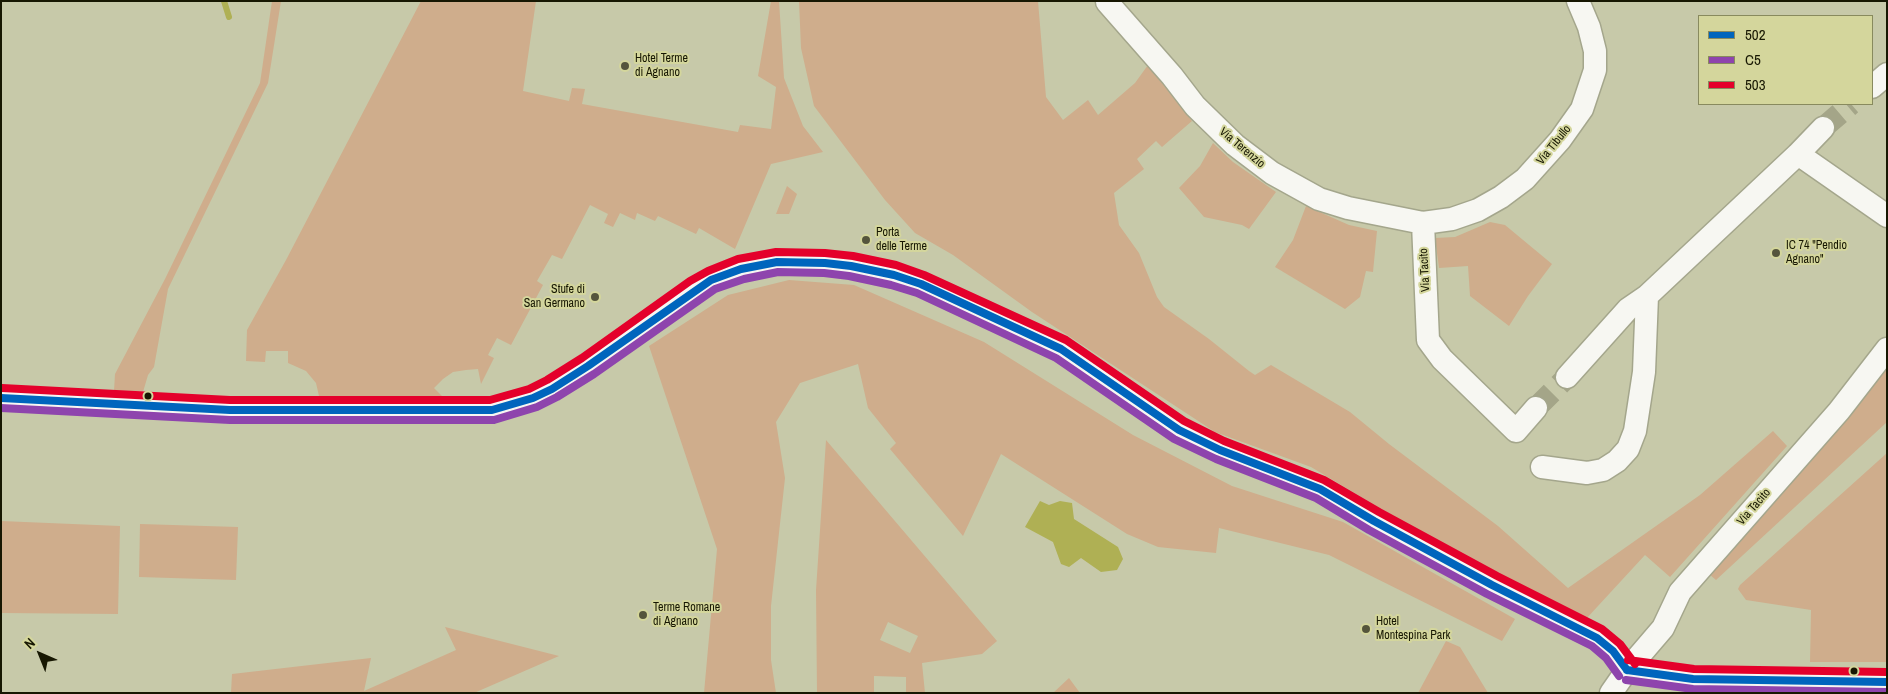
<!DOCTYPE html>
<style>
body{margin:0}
#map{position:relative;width:1888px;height:694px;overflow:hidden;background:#c7c9a9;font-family:"Archivo Narrow",sans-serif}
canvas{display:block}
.frame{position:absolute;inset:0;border:2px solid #171702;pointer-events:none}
.legend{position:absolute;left:1698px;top:15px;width:175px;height:90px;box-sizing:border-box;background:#d4d69c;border:1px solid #888a5e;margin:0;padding:6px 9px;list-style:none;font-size:15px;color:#171702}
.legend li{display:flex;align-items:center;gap:10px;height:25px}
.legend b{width:25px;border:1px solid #888a5e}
.north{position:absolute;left:15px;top:629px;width:50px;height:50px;-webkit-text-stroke:4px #d4d69c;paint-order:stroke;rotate:316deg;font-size:14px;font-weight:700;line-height:20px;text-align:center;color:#171702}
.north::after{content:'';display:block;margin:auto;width:18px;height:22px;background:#171702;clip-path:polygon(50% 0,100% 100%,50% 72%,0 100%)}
</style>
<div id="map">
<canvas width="1888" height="694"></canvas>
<div class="frame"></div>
<ul class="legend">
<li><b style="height:6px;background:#0065bd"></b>502</li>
<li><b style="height:6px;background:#8e44ad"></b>C5</li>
<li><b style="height:6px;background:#e4002b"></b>503</li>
</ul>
<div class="north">N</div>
</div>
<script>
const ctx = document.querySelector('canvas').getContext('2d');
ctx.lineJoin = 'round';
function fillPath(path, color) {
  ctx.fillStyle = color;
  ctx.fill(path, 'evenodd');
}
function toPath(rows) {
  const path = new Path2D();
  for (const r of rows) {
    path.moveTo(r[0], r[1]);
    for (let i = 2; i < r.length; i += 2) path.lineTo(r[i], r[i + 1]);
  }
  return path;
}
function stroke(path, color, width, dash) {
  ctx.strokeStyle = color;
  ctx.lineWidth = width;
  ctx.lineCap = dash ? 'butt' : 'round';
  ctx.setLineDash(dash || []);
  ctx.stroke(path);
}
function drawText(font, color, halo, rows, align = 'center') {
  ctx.font = font + ' "Archivo Narrow",sans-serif';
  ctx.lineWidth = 4;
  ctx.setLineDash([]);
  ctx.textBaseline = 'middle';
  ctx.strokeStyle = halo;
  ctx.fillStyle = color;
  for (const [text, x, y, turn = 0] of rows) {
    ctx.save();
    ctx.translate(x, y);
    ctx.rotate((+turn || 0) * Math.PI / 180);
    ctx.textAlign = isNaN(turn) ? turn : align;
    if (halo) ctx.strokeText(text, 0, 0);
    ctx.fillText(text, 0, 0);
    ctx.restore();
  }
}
fillPath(toPath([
 [272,1,281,1,268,83,168,289,154,367,148,375,143,392,114,391,115,374,165,279,260,83],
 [421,1,536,1,523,91,569,101,572,88,585,89,582,104,738,132,740,125,771,129,776,87,758,76,771,1,779,1,784,78,803,126,823,152,771,164,735,249,699,228,696,234,658,216,655,221,637,213,635,220,620,213,613,227,604,223,608,214,590,205,562,259,552,255,537,281,543,285,511,345,497,338,488,355,494,358,481,384,478,369,466,370,453,372,443,379,434,388,444,398,319,396,316,383,306,371,288,363,288,351,266,351,265,362,246,361,247,330,286,260],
 [799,1,1038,1,1046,97,1063,120,1088,100,1098,115,1135,83,1148,65,1192,121,1162,147,1156,141,1137,159,1144,169,1114,193,1119,225,1139,253,1157,297,1164,307,1209,339,1249,371,1255,375,1271,365,1350,412,1389,444,1498,526,1568,588,1700,495,1773,431,1787,446,1670,577,1645,555,1586,619,1440,544,1311,467,1215,432,1032,312,953,255,915,233,885,200,814,106,801,48],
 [1213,143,1233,162,1276,192,1249,229,1242,225,1204,217,1179,188,1200,166],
 [787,186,797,194,789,214,776,214],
 [1306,206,1349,225,1377,231,1373,272,1366,271,1360,297,1345,309,1275,267,1293,240],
 [1490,222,1505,225,1552,264,1528,296,1509,326,1470,296,1468,266,1439,268,1435,238,1455,237],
 [789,280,854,285,984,342,1133,435,1232,486,1343,522,1515,619,1502,641,1329,555,1219,528,1216,553,1158,547,1127,534,1001,454,963,536,890,449,896,443,868,408,858,364,800,383,776,422,785,478,771,606,771,660,776,693,704,693,717,549,649,346,728,295],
 [1887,366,1887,422,1716,580,1709,574,1855,409],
 [826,440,997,641,982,654,922,663,925,693,906,693,906,677,874,676,874,693,817,693,816,590],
 [888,622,918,636,910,653,880,640],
 [1887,453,1887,662,1810,662,1811,610,1746,600,1738,589,1740,585],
 [1,521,120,526,118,614,1,613],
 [140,524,238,527,236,580,139,577],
 [445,627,559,656,474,693,231,693,232,674,371,658,364,691,456,650],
 [1446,641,1460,647,1488,693,1418,693],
 [1069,678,1080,693,1053,693]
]), '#cfad8c');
fillPath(toPath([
 [1040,501,1049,505,1060,501,1072,503,1074,519,1118,547,1123,559,1117,570,1101,572,1081,558,1069,567,1061,564,1053,542,1025,527]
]), '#afb054');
stroke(toPath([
 [224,1,229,17]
]), '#afb054', 6);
stroke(toPath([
 [1823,128,1851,104],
 [1536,408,1567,377]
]), '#a4a588', 22, [22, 11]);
const street = toPath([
 [1107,2,1172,76,1195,106,1235,145,1272,173,1319,199,1348,208,1423,223,1452,219,1478,210,1501,197,1525,179,1560,140,1582,109,1595,70,1595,51,1589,27,1578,1],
 [1872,87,1887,74],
 [1798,154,1823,128],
 [1423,223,1428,340,1442,359,1516,431,1536,408],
 [1567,377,1628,309,1647,296,1798,154,1887,216],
 [1,398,230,410,469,411,492,410,533,398,552,389,588,366,696,289,711,280,741,269,777,262,825,263,851,266,894,275,921,284,1061,349,1179,430,1220,450,1320,489,1374,521,1492,585,1597,638,1613,651,1627,670],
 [1542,467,1587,473,1603,470,1617,461,1628,449,1635,431,1644,372,1647,296],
 [1627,670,1693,679,1887,682],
 [1611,693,1627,670,1663,628,1680,592,1839,411,1887,349]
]);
stroke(street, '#a4a68c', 25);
stroke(street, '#f7f7f2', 22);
stroke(toPath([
 [1,398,230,410,492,410,533,398,552,389,588,366,711,280,741,269,777,262,825,263,851,266,894,275,921,284,1061,349,1179,430,1220,450,1320,489,1374,521,1492,585,1597,638,1613,651,1627,670],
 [1627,670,1693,679,1887,682]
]), '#0065bd', 8);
stroke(toPath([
 [1,408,230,420,494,420,537,407,557,397,594,374,715,289,744,279,778,272,824,273,849,276,891,285,917,293,1056,358,1174,439,1216,459,1316,498,1369,530,1487,594,1592,646,1606,658,1619,676],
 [1626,680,1693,689,1887,692]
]), '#8e44ad', 8);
stroke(toPath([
 [2,388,230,400,490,400,529,389,547,380,582,358,690,281,708,271,738,259,776,252,825,253,853,256,896,265,924,275,1066,340,1184,421,1224,441,1324,480,1379,512,1497,576,1602,629,1620,644,1635,664],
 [1628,660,1694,669,1887,672]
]), '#e4002b', 8);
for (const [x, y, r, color] of [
 [625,66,5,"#55553c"],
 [866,240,5,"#55553c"],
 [1776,253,5,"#55553c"],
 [595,297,5,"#55553c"],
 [148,396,4.5,"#171702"],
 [643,615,5,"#55553c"],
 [1366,629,5,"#55553c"],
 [1854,671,4.5,"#171702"]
]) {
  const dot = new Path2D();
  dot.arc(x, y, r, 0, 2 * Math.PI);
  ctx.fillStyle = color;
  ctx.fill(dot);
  stroke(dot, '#d4d69c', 2);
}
drawText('12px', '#171702', '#d4d69c', [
 ["Hotel Terme",635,59],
 ["di Agnano",635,73],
 ["Porta",876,233],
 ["delle Terme",876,247],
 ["IC 74 \"Pendio",1786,246],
 ["Agnano\"",1786,260],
 ["Stufe di",585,290,"right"],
 ["San Germano",585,304,"right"],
 ["Terme Romane",653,608],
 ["di Agnano",653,622],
 ["Hotel",1376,622],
 ["Montespina Park",1376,636]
], 'left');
drawText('12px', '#171702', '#d4d69c', [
 ["Via Tibullo",1554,145,-51],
 ["Via Terenzio",1242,148,40],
 ["Via Tacito",1425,270,-93],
 ["Via Tacito",1754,507,-49]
]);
</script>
